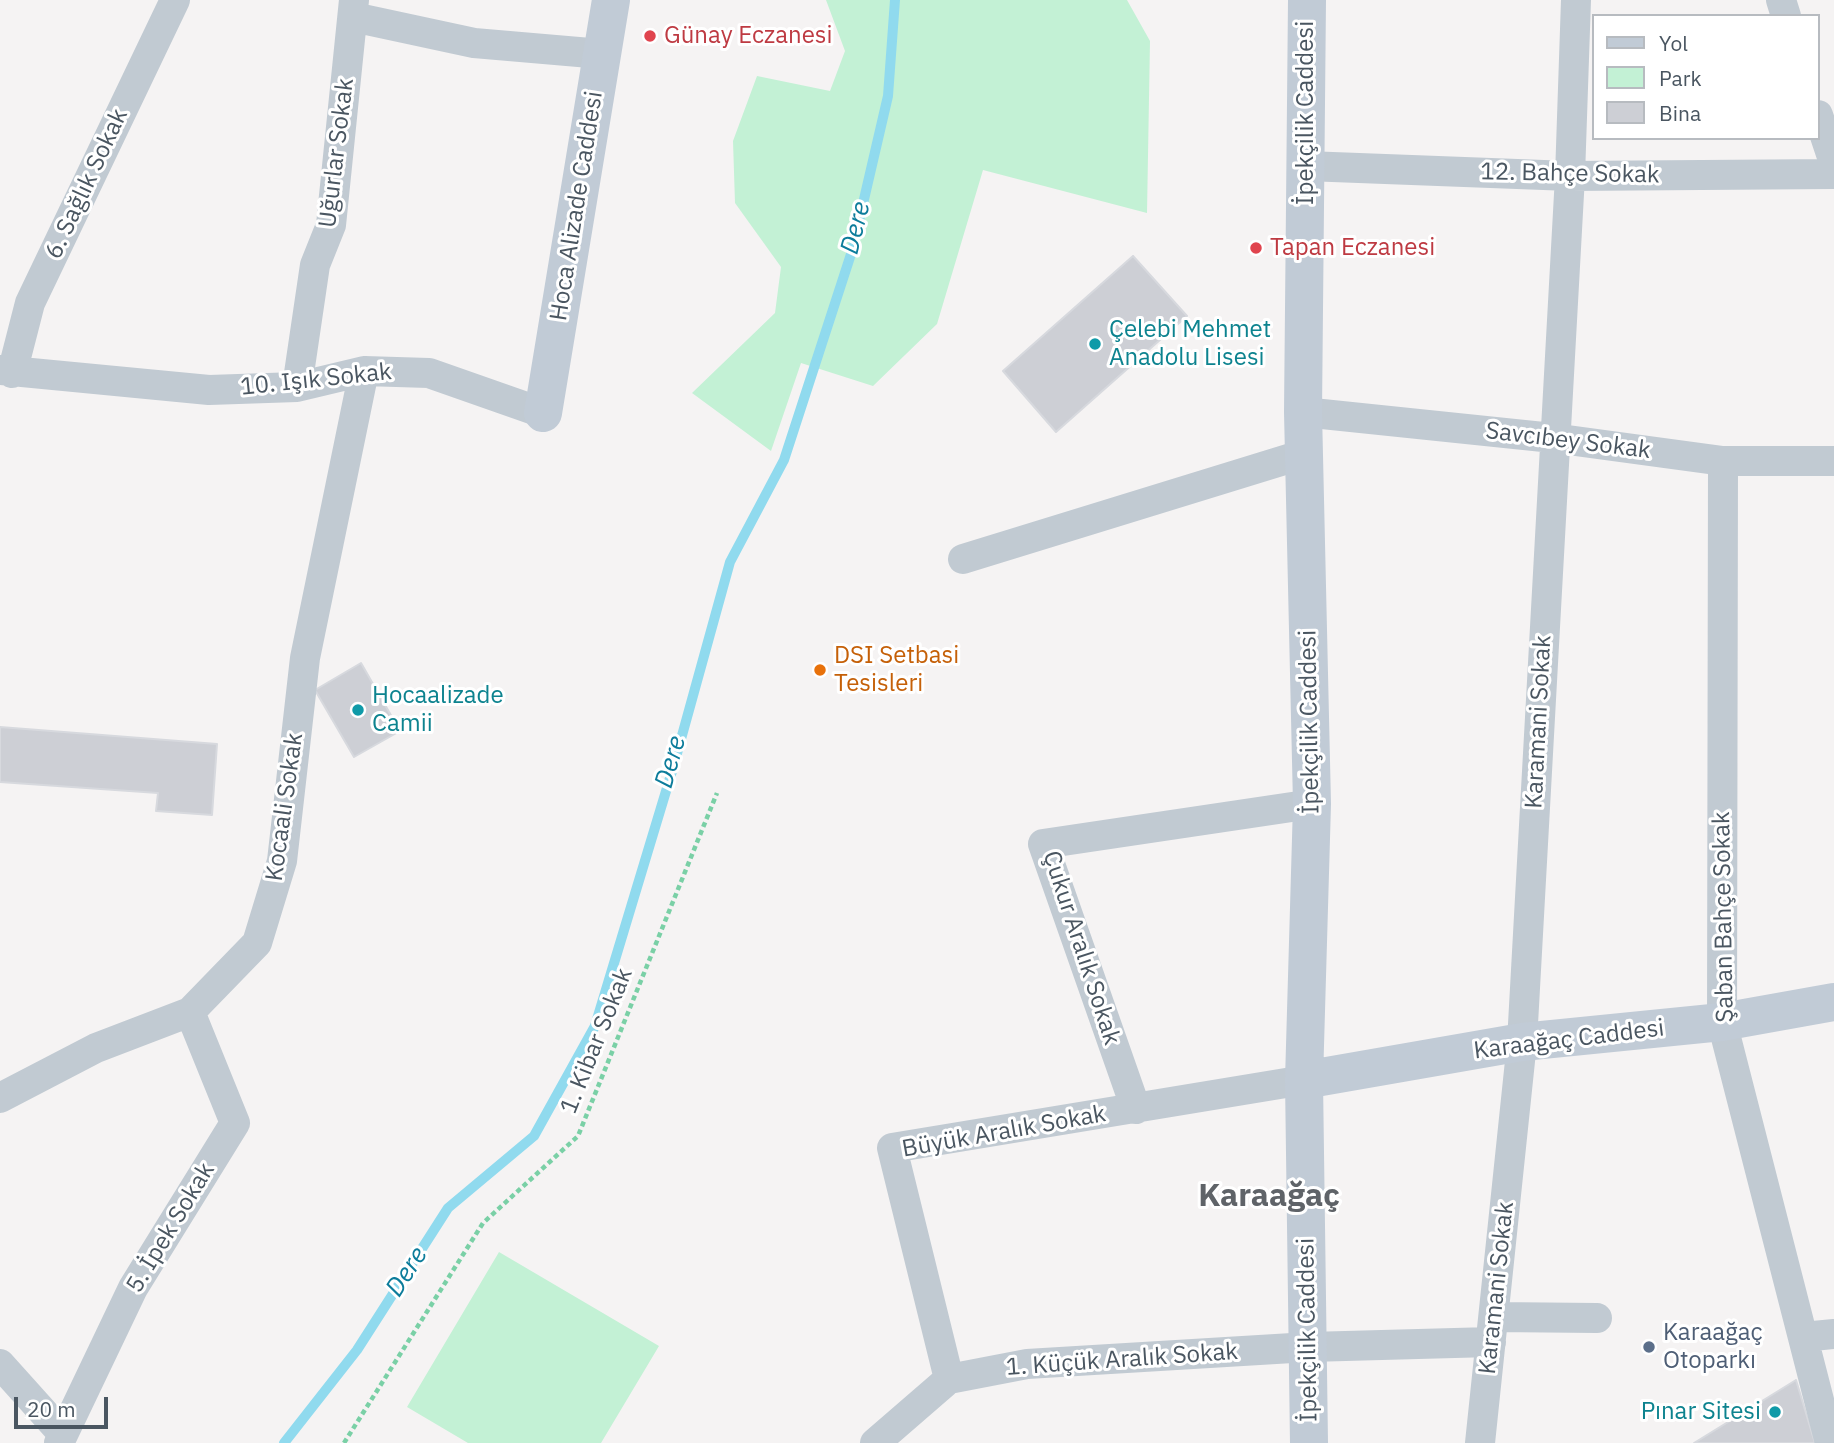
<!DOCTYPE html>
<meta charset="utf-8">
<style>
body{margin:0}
#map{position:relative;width:1834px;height:1443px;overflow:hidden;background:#f5f3f3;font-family:"IBM Plex Sans",sans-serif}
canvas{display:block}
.legend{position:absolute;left:1592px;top:14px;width:228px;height:126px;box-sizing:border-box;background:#fff;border:2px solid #b7bbc0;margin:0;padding:9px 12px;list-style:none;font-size:21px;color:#4a5661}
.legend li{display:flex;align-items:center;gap:14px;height:35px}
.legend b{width:35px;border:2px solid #b7bbc0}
.scale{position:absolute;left:14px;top:1397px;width:94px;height:32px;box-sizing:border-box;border:4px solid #4a5661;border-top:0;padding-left:9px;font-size:21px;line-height:24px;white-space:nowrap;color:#4a5661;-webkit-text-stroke:5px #fff;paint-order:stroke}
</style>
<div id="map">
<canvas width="1834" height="1443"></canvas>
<ul class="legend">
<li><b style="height:9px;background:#c1cbd6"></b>Yol</li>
<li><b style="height:19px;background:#c3f1d5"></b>Park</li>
<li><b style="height:19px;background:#cdcfd5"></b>Bina</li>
</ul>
<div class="scale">20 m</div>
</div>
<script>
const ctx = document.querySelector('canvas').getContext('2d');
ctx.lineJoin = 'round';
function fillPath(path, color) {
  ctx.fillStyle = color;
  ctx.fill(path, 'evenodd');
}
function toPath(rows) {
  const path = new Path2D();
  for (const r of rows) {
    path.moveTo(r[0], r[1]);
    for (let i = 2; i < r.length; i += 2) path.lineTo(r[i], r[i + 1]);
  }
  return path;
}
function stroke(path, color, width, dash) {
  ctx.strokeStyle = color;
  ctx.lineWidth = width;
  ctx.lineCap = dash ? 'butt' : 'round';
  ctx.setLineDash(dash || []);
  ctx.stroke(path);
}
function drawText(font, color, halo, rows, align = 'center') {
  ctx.font = font + ' "IBM Plex Sans",sans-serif';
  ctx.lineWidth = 6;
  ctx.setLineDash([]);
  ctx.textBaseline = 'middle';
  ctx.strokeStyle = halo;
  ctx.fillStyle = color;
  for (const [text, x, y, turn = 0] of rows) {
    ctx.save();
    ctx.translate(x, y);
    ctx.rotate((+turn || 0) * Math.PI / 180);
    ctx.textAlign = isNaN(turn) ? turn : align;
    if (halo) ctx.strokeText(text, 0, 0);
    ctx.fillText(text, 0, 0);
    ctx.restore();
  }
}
fillPath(toPath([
 [826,0,1127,0,1150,41,1147,213,983,170,937,324,873,386,801,363,771,451,692,393,775,313,781,267,735,203,733,141,757,76,830,91,845,51],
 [499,1252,659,1346,601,1443,468,1443,407,1407]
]), '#c3f1d5');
stroke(toPath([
 [284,1443,357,1350,448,1208,534,1136,595,1026,673,768,730,562,784,460,852,251,888,96,895,0]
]), '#90daee', 10);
const building = toPath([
 [1133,256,1187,316,1056,432,1003,371,1133,256],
 [361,663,400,731,354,757,315,690,361,663],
 [0,727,217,744,212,815,156,811,158,793,0,782,0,727],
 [1796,1380,1815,1443,1694,1443,1796,1380]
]);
fillPath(building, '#cdcfd5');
stroke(building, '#d7d9de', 2);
stroke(toPath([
 [344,1443,483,1223,578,1136,717,793]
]), '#7ad0a6', 4.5, [5, 3.5]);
stroke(toPath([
 [1781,0,1786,16],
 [353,17,474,43,602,54],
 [1818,115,1834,163],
 [1306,166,1570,176,1834,174],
 [0,370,209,390,297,387,364,371,429,373,543,413],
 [12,373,30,303,175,0],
 [297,387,315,265,331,225,354,0],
 [1303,412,1553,438,1723,461,1834,461],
 [1723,461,1722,1022,1830,1443],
 [963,559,1304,454],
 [0,1098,96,1048,190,1012,257,943,282,861,305,658,364,371],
 [1136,1109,1043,844,1312,804],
 [1495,1317,1597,1318],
 [1803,1337,1834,1334],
 [0,1364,62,1433],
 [949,1379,892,1148,1304,1080],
 [59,1443,133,1288,235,1123,190,1012],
 [875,1443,949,1379,1027,1364,1309,1347,1491,1342],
 [1480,1443,1522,1042,1570,176,1576,0]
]), '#c1cad2', 30);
stroke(toPath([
 [1307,0,1303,412,1312,804,1304,1080,1309,1443],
 [543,413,611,0],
 [1304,1080,1522,1042,1722,1022,1834,1002]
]), '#c1cbd6', 38);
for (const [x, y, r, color] of [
 [650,36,7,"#e0444e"],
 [1256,248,7,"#e0444e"],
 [1095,344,7,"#0f9aa8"],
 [820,670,7,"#e8710a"],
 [358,710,7,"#0f9aa8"],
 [1649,1347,7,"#5c6f8a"],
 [1775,1412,7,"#0f9aa8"]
]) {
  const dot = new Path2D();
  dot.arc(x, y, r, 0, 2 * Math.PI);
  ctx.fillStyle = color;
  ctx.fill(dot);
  stroke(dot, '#fff', 2.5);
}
drawText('24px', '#be3a42', '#fff', [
 ["Günay Eczanesi",664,36],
 ["Tapan Eczanesi",1270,248]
], 'left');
drawText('24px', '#4a5661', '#fff', [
 ["İpekçilik Caddesi",1306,113,-90],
 ["Uğurlar Sokak",337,153,-83],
 ["12. Bahçe Sokak",1570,174,1],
 ["6. Sağlık Sokak",87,184,-65],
 ["Hoca Alizade Caddesi",577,206,-81],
 ["10. Işık Sokak",316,380,-6],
 ["Savcıbey Sokak",1568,441,7],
 ["İpekçilik Caddesi",1310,722,-91],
 ["Karamani Sokak",1539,722,-87],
 ["Kocaali Sokak",285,807,-82],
 ["Şaban Bahçe Sokak",1724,917,-91],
 ["Çukur Aralık Sokak",1081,948,72],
 ["Karaağaç Caddesi",1569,1040,-7],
 ["1. Kibar Sokak",597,1041,-68],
 ["Büyük Aralık Sokak",1004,1132,-10],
 ["5. İpek Sokak",171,1228,-59],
 ["Karamani Sokak",1497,1288,-84],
 ["İpekçilik Caddesi",1308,1330,-91],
 ["1. Küçük Aralık Sokak",1122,1360,-4]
]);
drawText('24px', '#0d838f', '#fff', [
 ["Çelebi Mehmet",1109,330],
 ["Anadolu Lisesi",1109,358],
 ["Hocaalizade",372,696],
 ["Camii",372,724],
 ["Pınar Sitesi",1761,1412,"right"]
], 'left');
drawText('24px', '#c56008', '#fff', [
 ["DSI Setbasi",834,656],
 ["Tesisleri",834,684]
], 'left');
drawText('24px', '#4e5e75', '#fff', [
 ["Karaağaç",1663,1333],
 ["Otoparkı",1663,1361]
], 'left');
drawText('italic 26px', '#0c7c9b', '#fff', [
 ["Dere",856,228,-76],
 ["Dere",671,762,-74],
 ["Dere",407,1272,-57]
]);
drawText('bold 32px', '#5f6368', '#fff', [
 ["Karaağaç",1269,1197]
]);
</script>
